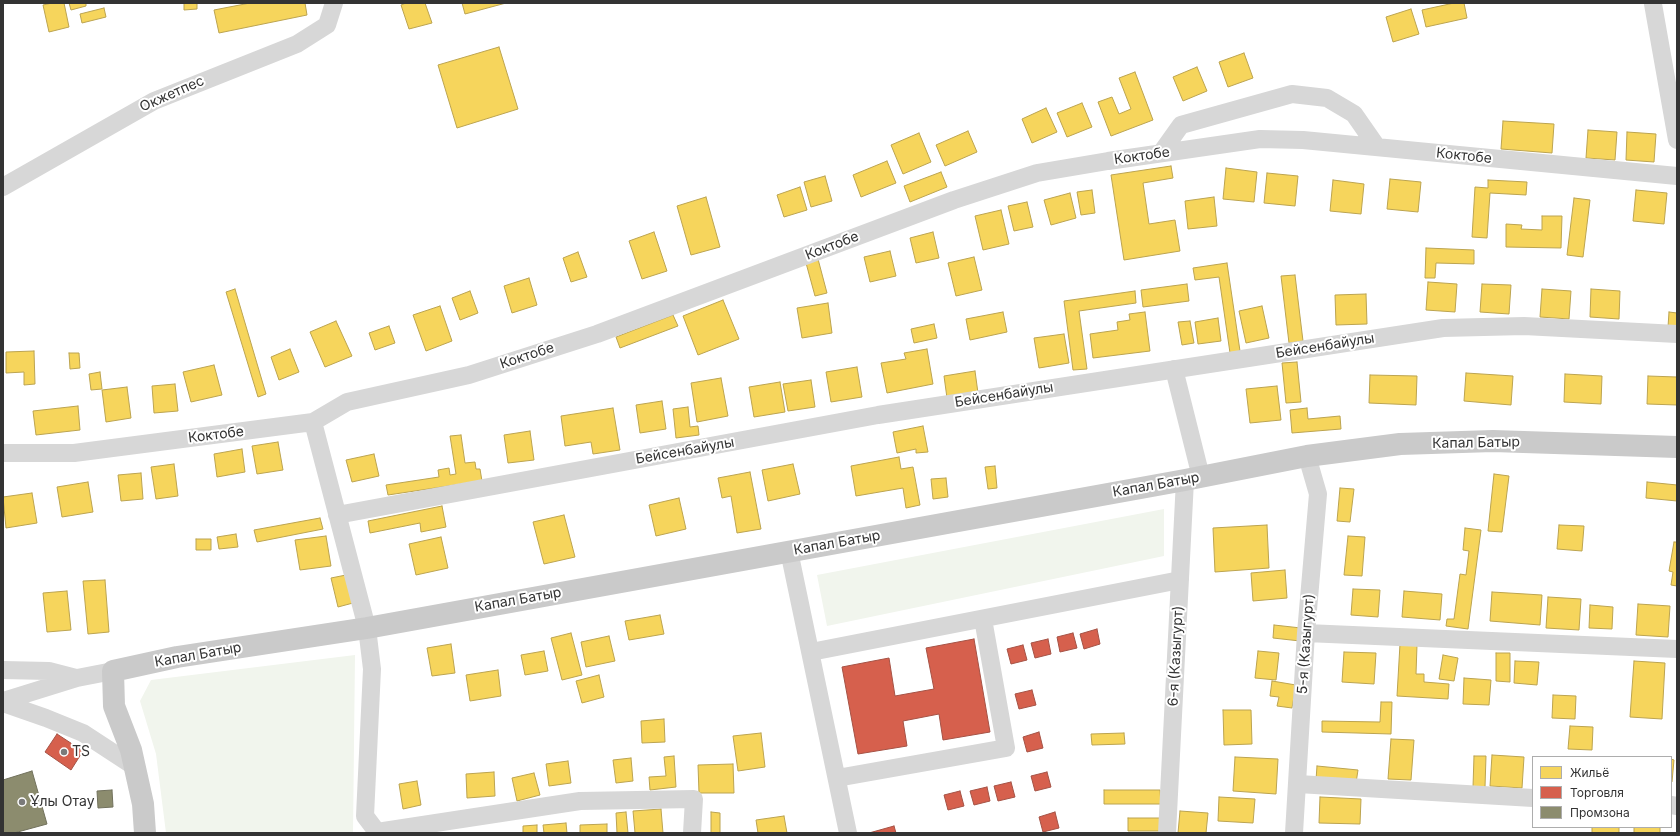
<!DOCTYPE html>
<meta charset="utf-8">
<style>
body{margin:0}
#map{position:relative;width:1680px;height:836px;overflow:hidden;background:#fff;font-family:Inter,sans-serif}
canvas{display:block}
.frame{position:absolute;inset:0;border:4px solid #333;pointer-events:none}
.legend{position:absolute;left:1532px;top:756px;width:140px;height:72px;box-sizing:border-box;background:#fff;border:1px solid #adadad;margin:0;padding:5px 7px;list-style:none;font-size:12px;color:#333}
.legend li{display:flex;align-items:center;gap:8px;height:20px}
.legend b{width:20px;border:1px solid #adadad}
</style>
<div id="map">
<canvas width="1680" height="836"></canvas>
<div class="frame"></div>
<ul class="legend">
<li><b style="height:11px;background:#f6d55c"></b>Жильё</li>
<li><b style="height:11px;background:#d6604d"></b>Торговля</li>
<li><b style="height:11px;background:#8c8c6e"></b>Промзона</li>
</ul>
</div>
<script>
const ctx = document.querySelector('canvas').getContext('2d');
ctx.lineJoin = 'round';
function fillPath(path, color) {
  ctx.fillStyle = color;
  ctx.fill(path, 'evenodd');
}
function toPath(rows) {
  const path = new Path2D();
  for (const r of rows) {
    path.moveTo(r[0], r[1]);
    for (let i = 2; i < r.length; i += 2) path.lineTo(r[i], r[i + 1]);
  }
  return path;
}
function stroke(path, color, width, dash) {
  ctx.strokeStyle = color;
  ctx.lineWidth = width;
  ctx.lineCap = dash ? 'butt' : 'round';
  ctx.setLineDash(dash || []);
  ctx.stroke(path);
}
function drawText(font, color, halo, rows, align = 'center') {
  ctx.font = font + ' Inter,sans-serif';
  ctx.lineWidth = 4;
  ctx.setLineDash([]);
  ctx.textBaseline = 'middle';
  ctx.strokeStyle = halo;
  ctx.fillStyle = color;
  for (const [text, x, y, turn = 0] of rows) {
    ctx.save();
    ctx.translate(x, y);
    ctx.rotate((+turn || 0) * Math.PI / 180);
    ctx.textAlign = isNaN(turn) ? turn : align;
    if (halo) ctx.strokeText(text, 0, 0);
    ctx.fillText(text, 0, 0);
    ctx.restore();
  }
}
fillPath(toPath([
 [1164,509,1164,556,827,626,817,575],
 [355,655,353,833,166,833,156,754,140,701,151,680]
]), '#f1f5ed');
const homes = toPath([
 [52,3,64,3,69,27,49,32,43,5,52,3],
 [69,3,86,3,86,6,71,10,69,3],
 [184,3,197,3,197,9,184,10,184,3],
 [250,3,305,3,307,15,219,33,214,10,250,3],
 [406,3,425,3,432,23,409,29,401,5,406,3],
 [462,3,506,3,465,14,462,3],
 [1454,3,1464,3,1467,18,1426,27,1422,10,1454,3],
 [104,8,106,17,82,23,80,14,104,8],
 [1411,9,1419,34,1393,42,1386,17,1411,9],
 [499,47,518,109,457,128,438,65,499,47],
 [1244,53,1253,78,1228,87,1219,62,1244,53],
 [1197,67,1207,91,1183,101,1173,77,1197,67],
 [1135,72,1153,120,1111,136,1098,102,1112,97,1119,114,1131,109,1119,78,1135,72],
 [1082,103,1092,127,1067,137,1057,113,1082,103],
 [1046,108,1057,132,1032,143,1022,119,1046,108],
 [1503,121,1554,124,1552,153,1501,149,1503,121],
 [1588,130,1617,132,1615,160,1586,158,1588,130],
 [968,131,977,152,945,166,936,145,968,131],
 [1627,132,1656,134,1654,162,1626,160,1627,132],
 [919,133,931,162,903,174,891,145,919,133],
 [887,161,896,183,861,197,853,175,887,161],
 [1171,166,1173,178,1143,183,1149,224,1175,220,1180,251,1124,260,1111,175,1171,166],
 [1226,168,1257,172,1254,202,1223,199,1226,168],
 [941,172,947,187,910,202,904,186,941,172],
 [1267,173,1298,176,1295,206,1264,203,1267,173],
 [825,176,832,201,811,207,804,182,825,176],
 [1390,179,1421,182,1418,212,1387,209,1390,179],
 [1333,180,1364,184,1361,214,1330,211,1333,180],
 [1488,180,1527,182,1526,195,1490,193,1487,238,1472,237,1475,187,1488,188,1488,180],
 [800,187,807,210,784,217,777,195,800,187],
 [1092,190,1095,213,1081,215,1077,192,1092,190],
 [1636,190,1667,193,1664,224,1633,221,1636,190],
 [1070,193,1076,218,1051,225,1044,200,1070,193],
 [706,197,720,247,691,255,677,206,706,197],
 [1214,197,1217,226,1188,229,1185,201,1214,197],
 [1574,198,1590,200,1583,257,1567,255,1574,198],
 [1027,202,1033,227,1014,231,1008,206,1027,202],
 [1001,210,1009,244,983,250,975,216,1001,210],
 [1542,216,1562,216,1561,248,1506,247,1506,224,1522,225,1521,229,1542,230,1542,216],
 [654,232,667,271,642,279,629,241,654,232],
 [933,232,939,258,916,263,910,238,933,232],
 [1426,248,1474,250,1474,264,1436,263,1435,278,1425,278,1426,248],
 [890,251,896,276,870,282,864,257,890,251],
 [578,252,587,277,571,282,563,258,578,252],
 [974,257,982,290,956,296,948,263,974,257],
 [818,259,827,293,815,296,806,263,818,259],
 [1227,263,1240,351,1230,353,1219,277,1195,280,1193,268,1227,263],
 [1295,275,1303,341,1289,343,1281,276,1295,275],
 [529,278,537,305,512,313,504,286,529,278],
 [1428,282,1457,284,1455,312,1426,310,1428,282],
 [1187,284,1189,301,1143,307,1141,290,1187,284],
 [1482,284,1511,285,1509,314,1480,312,1482,284],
 [235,289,266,394,258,397,226,292,235,289],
 [1542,289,1571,291,1569,319,1540,317,1542,289],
 [1591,289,1620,291,1619,319,1590,317,1591,289],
 [470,291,478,313,460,320,452,298,470,291],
 [1135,291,1136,303,1079,311,1087,369,1073,370,1064,301,1135,291],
 [1366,294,1367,324,1336,325,1335,295,1366,294],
 [723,300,739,339,698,355,683,316,723,300],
 [828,303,832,333,802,338,797,308,828,303],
 [440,306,452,341,426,351,413,315,440,306],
 [1262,306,1269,338,1246,343,1239,311,1262,306],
 [1003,312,1007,332,970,340,966,319,1003,312],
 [1145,312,1150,351,1093,358,1090,334,1118,330,1117,322,1130,320,1129,314,1145,312],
 [1669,312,1677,313,1677,328,1668,327,1669,312],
 [673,315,678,326,620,348,616,337,673,315],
 [1218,318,1221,341,1198,344,1195,322,1218,318],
 [336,321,352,356,325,367,310,332,336,321],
 [1190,321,1194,343,1182,345,1178,322,1190,321],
 [934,324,937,338,914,343,911,329,934,324],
 [389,326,395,343,375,350,369,333,389,326],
 [1064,334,1069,363,1039,368,1034,338,1064,334],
 [290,349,299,372,279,380,271,357,290,349],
 [927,349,933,384,887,393,881,363,906,359,904,353,927,349],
 [34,351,35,384,24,385,24,372,6,373,6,352,34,351],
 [69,353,79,353,80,368,70,369,69,353],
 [1297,362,1301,402,1286,403,1282,363,1297,362],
 [214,365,222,395,191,402,183,372,214,365],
 [857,367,862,397,831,402,826,372,857,367],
 [975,371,978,393,947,398,944,376,975,371],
 [100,372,102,389,91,390,89,374,100,372],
 [1466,373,1513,376,1511,405,1464,401,1466,373],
 [1565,374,1602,376,1601,404,1564,402,1565,374],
 [1370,375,1417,376,1416,405,1369,403,1370,375],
 [1648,376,1677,377,1677,405,1647,404,1648,376],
 [721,378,728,416,697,422,691,383,721,378],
 [811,380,815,407,788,411,783,384,811,380],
 [780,382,785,412,754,417,749,387,780,382],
 [175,384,178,411,154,413,152,386,175,384],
 [1277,386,1281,420,1250,423,1246,389,1277,386],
 [127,387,131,418,106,422,102,390,127,387],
 [662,401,666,429,640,433,636,405,662,401],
 [78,406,80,430,36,435,33,411,78,406],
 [688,407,690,427,698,426,699,435,676,438,673,409,688,407],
 [613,408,620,450,593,454,591,442,565,446,561,416,613,408],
 [1307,408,1308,419,1340,416,1341,429,1292,433,1290,410,1307,408],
 [923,426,928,452,916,453,916,449,897,453,893,432,923,426],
 [530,431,534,460,508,463,504,435,530,431],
 [461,435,465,463,475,462,476,469,480,469,482,481,388,495,386,485,439,477,438,470,449,468,450,475,456,474,450,436,461,435],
 [278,442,283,470,257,474,252,446,278,442],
 [242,449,245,472,217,477,214,454,242,449],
 [374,454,379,476,352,482,346,460,374,454],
 [899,457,901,469,913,467,920,505,906,508,903,488,856,496,851,466,899,457],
 [174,464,178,496,156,499,151,467,174,464],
 [793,464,800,494,768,501,762,470,793,464],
 [995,466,997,488,988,489,985,467,995,466],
 [750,472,761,529,737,533,731,496,722,498,718,478,750,472],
 [141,473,143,499,121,501,118,475,141,473],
 [1494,474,1509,476,1502,532,1488,531,1494,474],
 [946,478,948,497,933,499,931,479,946,478],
 [88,482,93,512,62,517,57,487,88,482],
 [1647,482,1677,485,1677,501,1646,498,1647,482],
 [1340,488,1354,489,1350,522,1337,521,1340,488],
 [32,493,37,523,6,528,3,497,32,493],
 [679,498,686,529,656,536,649,505,679,498],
 [442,506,446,527,421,532,420,523,370,533,368,521,442,506],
 [564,515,575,557,544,564,533,522,564,515],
 [320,518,323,529,257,542,254,530,320,518],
 [1267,525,1269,568,1215,572,1213,528,1267,525],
 [1559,525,1584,526,1582,551,1557,549,1559,525],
 [1465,528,1481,530,1468,629,1446,626,1447,619,1454,619,1460,574,1466,575,1469,551,1463,550,1465,528],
 [236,534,238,547,219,549,217,537,236,534],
 [326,536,331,566,300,570,295,540,326,536],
 [1348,536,1365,537,1362,576,1344,575,1348,536],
 [441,537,448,568,416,575,409,544,441,537],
 [196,539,211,539,211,550,196,550,196,539],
 [1674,542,1677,542,1677,586,1671,585,1673,572,1669,571,1674,542],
 [1285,570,1287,598,1253,601,1251,573,1285,570],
 [346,575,353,603,338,607,331,578,346,575],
 [105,580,109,632,88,634,83,581,105,580],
 [1353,589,1380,590,1378,617,1351,615,1353,589],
 [67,591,71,630,47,632,43,593,67,591],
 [1404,591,1442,594,1440,620,1402,617,1404,591],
 [1492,592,1542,595,1540,625,1490,621,1492,592],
 [1548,597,1581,599,1579,630,1546,628,1548,597],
 [1638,604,1670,606,1668,637,1636,635,1638,604],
 [1590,605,1613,607,1612,629,1589,628,1590,605],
 [660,615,664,634,629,640,625,621,660,615],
 [1274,625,1301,628,1300,641,1273,638,1274,625],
 [571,633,582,675,562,680,551,638,571,633],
 [609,636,615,661,586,667,581,642,609,636],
 [451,644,455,673,432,676,427,648,451,644],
 [1400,644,1417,645,1416,674,1424,674,1424,682,1449,684,1448,699,1397,696,1400,644],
 [544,651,548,671,525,675,521,655,544,651],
 [1258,651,1279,653,1276,680,1255,678,1258,651],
 [1344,652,1376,653,1374,684,1342,682,1344,652],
 [1496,653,1510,653,1510,682,1496,681,1496,653],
 [1443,655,1458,658,1454,681,1439,679,1443,655],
 [1515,661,1539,662,1537,685,1514,683,1515,661],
 [1634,661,1665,663,1662,719,1630,717,1634,661],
 [498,670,501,696,470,701,466,675,498,670],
 [599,675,604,697,582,703,576,681,599,675],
 [1464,678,1491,680,1489,705,1463,704,1464,678],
 [1272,681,1296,685,1292,708,1277,706,1279,697,1270,696,1272,681],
 [1553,695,1576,696,1575,719,1552,718,1553,695],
 [1381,702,1392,702,1391,734,1322,732,1322,721,1380,722,1381,702],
 [1223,710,1251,710,1252,744,1224,745,1223,710],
 [664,719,665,742,642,743,641,721,664,719],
 [1570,726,1593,727,1592,750,1568,749,1570,726],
 [761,733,765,767,738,771,733,736,761,733],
 [1124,733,1125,744,1092,745,1091,734,1124,733],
 [1391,739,1414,740,1411,780,1388,779,1391,739],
 [1492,755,1524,757,1522,788,1490,786,1492,755],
 [674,756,676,787,650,790,649,777,666,776,664,757,674,756],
 [1474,756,1486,756,1485,787,1473,787,1474,756],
 [1235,757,1278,759,1276,794,1233,791,1235,757],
 [631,758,633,781,616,783,613,760,631,758],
 [1671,759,1674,760,1672,782,1671,782,1671,759],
 [568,761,571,783,549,786,546,764,568,761],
 [733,764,734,793,699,793,698,765,733,764],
 [1317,766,1358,770,1356,783,1316,780,1317,766],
 [494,772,495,796,467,798,466,774,494,772],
 [534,773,540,795,517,801,512,778,534,773],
 [417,781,421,805,403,809,399,784,417,781],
 [1104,790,1160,790,1161,804,1104,804,1104,790],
 [1219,797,1255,799,1253,823,1218,821,1219,797],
 [1320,797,1361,799,1360,824,1319,823,1320,797],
 [661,809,663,833,635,833,633,811,661,809],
 [1180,811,1208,813,1206,833,1178,833,1180,811],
 [626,812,628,833,617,833,616,813,626,812],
 [711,812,720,813,720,833,711,833,711,812],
 [784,816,787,833,758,833,756,820,784,816],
 [1128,818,1161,818,1161,831,1128,831,1128,818],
 [566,823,567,833,544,833,543,825,566,823],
 [607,824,607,833,580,833,580,825,607,824],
 [537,825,537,833,523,833,523,826,537,825],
 [1592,827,1619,827,1619,833,1592,833,1592,827],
 [1634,827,1660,827,1660,833,1634,833,1634,827]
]);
fillPath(homes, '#f6d55c');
stroke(homes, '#bca450', 1);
const shops = toPath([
 [1097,629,1100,644,1084,649,1080,634,1097,629],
 [1073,633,1077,648,1060,652,1057,637,1073,633],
 [974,639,990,732,943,740,939,714,903,721,907,746,858,754,842,667,889,658,895,696,934,689,926,648,974,639],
 [1048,639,1051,654,1035,658,1031,643,1048,639],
 [1023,645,1027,660,1011,664,1007,649,1023,645],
 [1032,690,1036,705,1019,709,1015,694,1032,690],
 [1039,732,1043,748,1027,752,1023,737,1039,732],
 [57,734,83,751,71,770,45,752,57,734],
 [1047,772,1051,787,1035,791,1031,776,1047,772],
 [1011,782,1015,797,998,801,994,786,1011,782],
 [987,787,990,801,974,805,970,791,987,787],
 [960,791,964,806,948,810,944,795,960,791],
 [1055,812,1059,828,1043,832,1039,817,1055,812],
 [894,826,896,833,869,833,894,826]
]);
fillPath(shops, '#d6604d');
stroke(shops, '#a55245', 1);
const industry = toPath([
 [32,771,47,824,14,833,3,833,3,780,32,771],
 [112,790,113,807,98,808,97,791,112,790]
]);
fillPath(industry, '#8c8c6e');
stroke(industry, '#71715c', 1);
stroke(toPath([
 [1653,4,1677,140],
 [1161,153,1181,125,1292,94,1327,98,1354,114,1377,147],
 [3,187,154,101,297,44,327,25,334,3],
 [1174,369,1201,477],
 [313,422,367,628,372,669,365,816,377,832,580,801,694,799,692,833],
 [3,453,74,453,313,422,347,402,469,375,597,334,954,200,1037,173,1108,161,1260,139,1303,140,1677,176],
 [337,515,878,415,1443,328,1524,326,1677,334],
 [789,551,848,833],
 [1306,633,1677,649],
 [811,652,1180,580],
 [3,670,49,671,76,678],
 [3,701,77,678,113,671],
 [3,703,46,718,83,733,135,767],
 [837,778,1006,748,983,619],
 [1298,784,1533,798],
 [1671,805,1677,806],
 [1167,833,1185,480],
 [1294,833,1306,633,1318,494,1307,456]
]), '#d7d7d7', 18);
stroke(toPath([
 [145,833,143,804,131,750,114,706,113,671,177,657,367,628,1185,480,1307,456,1400,444,1493,441,1677,447]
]), '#cacaca', 22);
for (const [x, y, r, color] of [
 [64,752,4,"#7a7a7a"],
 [22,802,4,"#7a7a7a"]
]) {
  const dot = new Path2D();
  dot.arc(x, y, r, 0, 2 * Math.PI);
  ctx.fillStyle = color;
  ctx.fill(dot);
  stroke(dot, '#fff', 1.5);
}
drawText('14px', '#333', '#fff', [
 ["Окжетпес",172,94,-24],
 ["Коктобе",1142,156,-8],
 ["Коктобе",1464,156,6],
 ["Коктобе",832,246,-21],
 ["Бейсенбайулы",1325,346,-9],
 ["Коктобе",527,356,-18],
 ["Бейсенбайулы",1004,395,-9],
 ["Коктобе",216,435,-7],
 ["Капал Батыр",1476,443,-1],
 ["Бейсенбайулы",685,451,-10],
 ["Капал Батыр",1156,485,-10],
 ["Капал Батыр",837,543,-10],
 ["Капал Батыр",518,600,-10],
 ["5-я (Казыгурт)",1306,644,-86],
 ["Капал Батыр",198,655,-10],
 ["6-я (Казыгурт)",1176,656,-87]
]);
drawText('14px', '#333', '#fff', [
 ["TS",72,752],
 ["Ұлы Отау",30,802]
], 'left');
</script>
